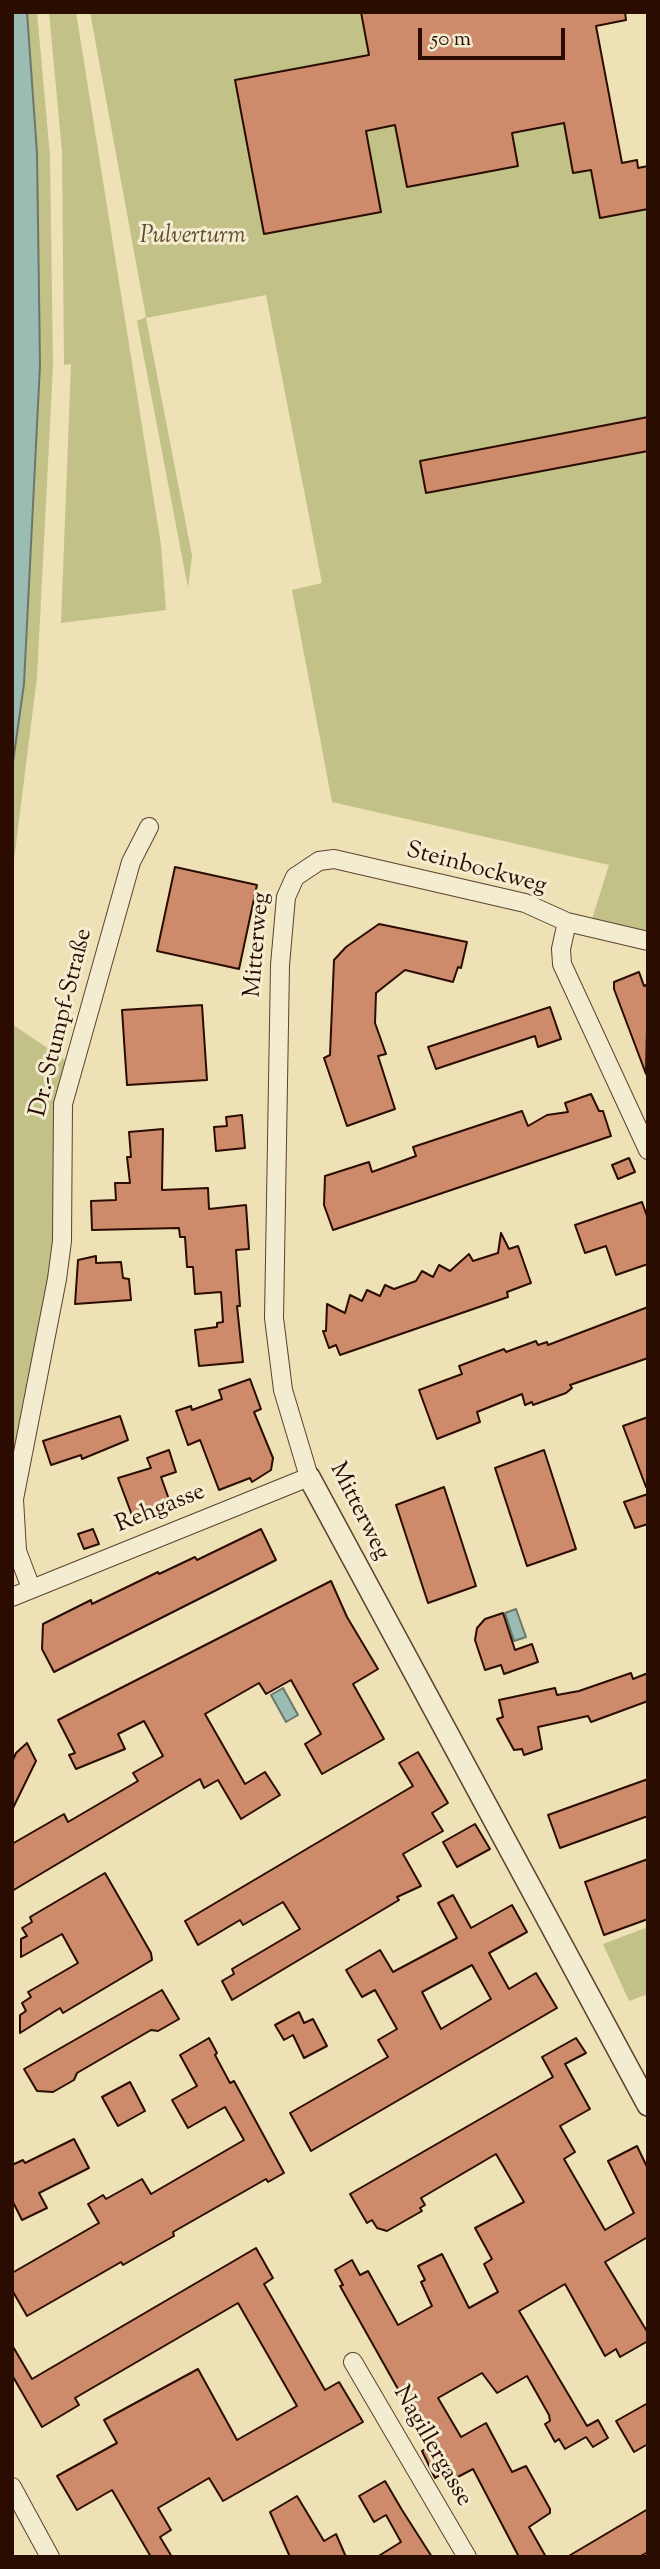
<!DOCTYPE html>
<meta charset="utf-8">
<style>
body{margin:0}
#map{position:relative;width:660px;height:2569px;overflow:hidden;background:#eee1b6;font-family:"Sorts Mill Goudy",serif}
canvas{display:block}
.frame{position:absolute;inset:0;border:14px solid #2a0d00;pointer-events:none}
.scale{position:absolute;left:418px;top:28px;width:147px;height:32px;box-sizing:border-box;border:4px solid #2a0d00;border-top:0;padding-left:9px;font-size:21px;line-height:24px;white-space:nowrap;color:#2a0d00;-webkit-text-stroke:5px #f4ecd0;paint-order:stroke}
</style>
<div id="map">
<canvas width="660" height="2569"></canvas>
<div class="frame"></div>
<div class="scale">50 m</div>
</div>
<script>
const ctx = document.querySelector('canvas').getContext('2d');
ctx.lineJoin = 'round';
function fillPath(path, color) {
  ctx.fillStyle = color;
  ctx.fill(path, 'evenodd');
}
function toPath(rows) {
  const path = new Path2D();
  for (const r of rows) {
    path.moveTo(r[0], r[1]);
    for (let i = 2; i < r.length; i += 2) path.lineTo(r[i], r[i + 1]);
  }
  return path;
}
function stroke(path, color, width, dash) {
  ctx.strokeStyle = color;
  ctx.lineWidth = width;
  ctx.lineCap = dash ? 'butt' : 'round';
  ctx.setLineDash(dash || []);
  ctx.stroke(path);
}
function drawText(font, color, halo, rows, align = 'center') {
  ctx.font = font + ' "Sorts Mill Goudy",serif';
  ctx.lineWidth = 6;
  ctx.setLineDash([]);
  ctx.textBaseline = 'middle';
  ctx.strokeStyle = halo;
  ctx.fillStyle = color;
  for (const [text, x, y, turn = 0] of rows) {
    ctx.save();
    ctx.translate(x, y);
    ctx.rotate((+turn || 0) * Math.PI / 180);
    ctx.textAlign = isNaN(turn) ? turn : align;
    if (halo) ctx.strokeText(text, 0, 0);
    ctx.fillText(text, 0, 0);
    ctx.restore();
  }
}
fillPath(toPath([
 [27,12,37,12,50,156,53,366,37,677,12,876,12,769,24,684,40,365,37,153],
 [49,12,76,12,161,545,166,610,61,623,71,364,64,365,62,152],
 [90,12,610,12,596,26,622,162,637,160,638,168,648,166,648,933,592,919,609,865,332,802,292,590,322,583,266,295,146,318,192,556,188,588,137,321,146,317],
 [12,1024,68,1062,56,1105,51,1279,12,1457],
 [648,1927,648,1994,629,2001,603,1944]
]), '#c1c188');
const water = toPath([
 [12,12,27,12,37,153,40,365,24,684,12,769,12,12],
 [516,1609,526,1637,514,1641,505,1613,516,1609],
 [283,1688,298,1715,286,1722,271,1695,283,1688]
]);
fillPath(water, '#9abcb3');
stroke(water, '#6d766b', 2);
const building = toPath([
 [361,12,625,12,626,20,596,26,622,163,637,160,638,168,648,166,648,209,600,218,591,170,573,173,564,123,512,133,518,166,407,187,395,125,366,131,381,212,264,234,235,80,369,55,361,12],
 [648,417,648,451,426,493,420,461,648,417],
 [175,867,257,885,239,969,157,951,175,867],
 [379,924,467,942,461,968,458,967,453,982,405,970,376,993,375,1023,386,1054,378,1056,395,1109,347,1126,324,1058,330,1055,334,960,346,947,379,924],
 [639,972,644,986,648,984,646,1074,614,989,614,982,639,972],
 [202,1005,207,1080,127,1085,122,1010,202,1005],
 [550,1007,561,1039,538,1047,535,1036,436,1069,428,1047,550,1007],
 [591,1094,599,1111,603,1111,611,1136,333,1230,324,1205,325,1176,369,1162,372,1172,416,1156,413,1147,522,1111,528,1126,547,1115,568,1112,565,1103,591,1094],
 [242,1115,245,1148,216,1151,214,1127,227,1126,226,1117,242,1115],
 [163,1129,162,1190,208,1188,209,1209,246,1205,249,1249,236,1250,240,1306,237,1306,243,1362,199,1366,195,1330,217,1327,217,1323,223,1322,221,1292,195,1294,193,1267,187,1267,185,1237,180,1237,179,1228,92,1230,91,1201,116,1200,115,1183,130,1183,127,1157,131,1157,129,1132,163,1129],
 [629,1158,635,1172,618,1179,612,1165,629,1158],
 [642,1202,648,1219,648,1264,616,1275,606,1246,585,1253,575,1225,642,1202],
 [501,1233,509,1249,518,1246,531,1283,507,1292,508,1297,340,1355,336,1345,329,1348,323,1331,326,1331,327,1304,345,1313,350,1295,362,1301,367,1290,380,1296,385,1285,394,1289,416,1281,422,1271,433,1277,439,1265,450,1271,469,1254,473,1261,498,1253,501,1233],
 [96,1256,96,1263,121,1262,123,1278,129,1279,131,1300,75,1304,78,1260,96,1256],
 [648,1307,648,1358,570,1385,572,1388,566,1393,533,1405,532,1402,525,1405,522,1394,477,1412,480,1422,437,1439,419,1390,462,1374,459,1366,504,1349,506,1352,536,1341,538,1345,547,1342,548,1345,648,1307],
 [250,1379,261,1409,254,1412,273,1458,271,1470,252,1482,250,1478,219,1490,200,1440,188,1445,176,1411,191,1406,192,1410,222,1399,219,1390,250,1379],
 [120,1416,128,1440,82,1459,81,1455,51,1465,43,1441,120,1416],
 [648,1417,648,1487,646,1487,623,1426,648,1417],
 [169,1450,176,1472,161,1477,171,1505,133,1518,118,1478,151,1468,147,1458,169,1450],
 [544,1450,576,1549,527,1566,495,1468,544,1450],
 [444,1487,476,1586,428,1603,396,1505,444,1487],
 [648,1494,648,1524,635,1528,624,1502,648,1494],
 [93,1529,99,1544,84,1549,78,1534,93,1529],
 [261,1529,276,1560,54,1672,42,1649,43,1624,91,1600,92,1604,158,1572,159,1574,195,1557,197,1560,261,1529],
 [331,1581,347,1617,378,1669,353,1684,384,1739,322,1774,305,1744,321,1734,291,1680,266,1694,259,1683,205,1714,245,1784,265,1772,280,1795,241,1819,218,1780,204,1788,200,1779,12,1891,12,1844,64,1814,68,1822,138,1781,133,1773,163,1756,144,1721,118,1734,125,1749,76,1769,69,1755,75,1753,58,1720,331,1581],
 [503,1613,515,1650,532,1644,538,1662,504,1674,501,1665,485,1670,475,1640,477,1628,485,1619,503,1613],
 [631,1673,633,1679,648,1673,648,1701,591,1722,588,1716,538,1727,542,1749,524,1755,522,1749,514,1750,497,1719,503,1717,499,1700,555,1688,557,1695,579,1691,631,1673],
 [27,1743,36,1761,12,1810,12,1762,16,1753,27,1743],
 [418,1752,448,1803,432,1813,443,1831,403,1854,421,1886,397,1897,399,1900,232,2000,222,1981,234,1974,232,1969,300,1929,283,1902,243,1925,240,1920,198,1945,185,1921,413,1786,399,1763,418,1752],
 [648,1779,648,1816,560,1848,548,1815,648,1779],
 [475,1824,490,1849,457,1867,443,1842,475,1824],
 [648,1859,648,1919,604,1935,585,1882,648,1859],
 [105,1873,151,1953,152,1960,63,2013,60,2008,20,2033,20,2015,26,2011,22,2003,31,1997,28,1992,78,1963,62,1934,21,1957,21,1939,27,1936,22,1928,32,1922,30,1917,105,1873],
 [453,1895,471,1928,512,1905,527,1932,489,1953,509,1989,536,1973,557,2008,311,2151,290,2113,388,2057,378,2040,397,2029,375,1990,362,1997,346,1970,380,1950,393,1972,457,1938,438,1903,453,1895],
 [472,1965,491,1999,441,2029,422,1992,472,1965],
 [162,1990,179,2019,158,2031,151,2030,77,2073,74,2080,53,2092,37,2091,24,2069,162,1990],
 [299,2012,304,2023,313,2019,327,2046,304,2058,293,2035,284,2040,275,2025,299,2012],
 [209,2038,217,2053,215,2055,230,2083,234,2081,284,2173,268,2182,266,2179,173,2232,174,2236,158,2245,123,2265,121,2262,27,2316,12,2290,12,2273,99,2223,88,2204,103,2195,106,2199,142,2179,151,2194,244,2140,225,2107,188,2128,172,2100,197,2086,180,2055,209,2038],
 [576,2038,586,2053,565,2064,590,2109,560,2126,575,2152,564,2159,605,2230,634,2213,608,2161,637,2146,648,2169,648,2240,646,2238,605,2262,648,2333,648,2341,620,2357,616,2349,605,2356,565,2284,519,2311,587,2426,598,2420,608,2438,593,2447,586,2437,565,2449,559,2439,555,2442,545,2424,550,2421,549,2415,527,2376,497,2393,482,2373,438,2398,461,2437,486,2423,512,2472,526,2466,550,2509,550,2513,529,2527,546,2557,519,2557,473,2469,452,2480,447,2471,435,2478,422,2451,430,2446,340,2286,343,2285,335,2270,352,2260,360,2275,368,2271,398,2325,432,2306,421,2282,425,2280,418,2266,442,2254,469,2308,498,2292,484,2264,492,2259,475,2228,524,2202,496,2154,421,2198,425,2205,420,2208,422,2211,387,2231,377,2228,372,2220,367,2223,350,2194,553,2077,542,2057,576,2038],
 [130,2082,145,2111,118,2126,102,2097,130,2082],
 [74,2139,89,2168,39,2193,47,2208,22,2220,12,2200,12,2165,23,2160,25,2163,74,2139],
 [256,2248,273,2278,264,2284,325,2390,339,2382,363,2422,223,2501,209,2478,158,2508,171,2530,160,2537,172,2557,151,2557,112,2490,77,2510,57,2476,117,2443,104,2420,198,2369,237,2440,297,2406,238,2303,75,2398,79,2405,42,2427,12,2375,12,2345,32,2379,256,2248],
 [648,2403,648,2444,634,2452,616,2421,648,2403],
 [385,2481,402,2510,432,2557,377,2557,401,2542,386,2515,374,2522,359,2496,385,2481],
 [297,2496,324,2541,336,2534,346,2557,290,2557,270,2512,297,2496],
 [648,2509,648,2552,639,2557,567,2557,648,2509]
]);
fillPath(building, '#cd8b6c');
stroke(building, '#2a0d00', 2);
const minor = toPath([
 [567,922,561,949,562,964,648,1150],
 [31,1588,17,1551,14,1499,57,1279,62,1241,63,1104,131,862,149,827],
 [12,1597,309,1477,283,1390,274,1318,280,965,286,897,295,877,319,861,334,859,525,903,567,922,648,941],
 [353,2362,467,2557],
 [12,2487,50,2557]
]);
const tertiary = toPath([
 [309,1477,648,2105]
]);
stroke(minor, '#5b422e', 20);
stroke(tertiary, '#5b422e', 24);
stroke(minor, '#f4ecd0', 18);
stroke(tertiary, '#f4ecd0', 21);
drawText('italic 24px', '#5f4c30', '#f4ecd0', [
 ["Pulverturm",193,238]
]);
drawText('24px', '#2a0d00', '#f4ecd0', [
 ["Steinbockweg",476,870,15],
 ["Mitterweg",259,945,-85],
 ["Dr.-Stumpf-Straße",63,1023,-76],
 ["Rehgasse",161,1510,-22],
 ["Mitterweg",358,1512,63],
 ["Nagillergasse",431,2447,60]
]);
</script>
